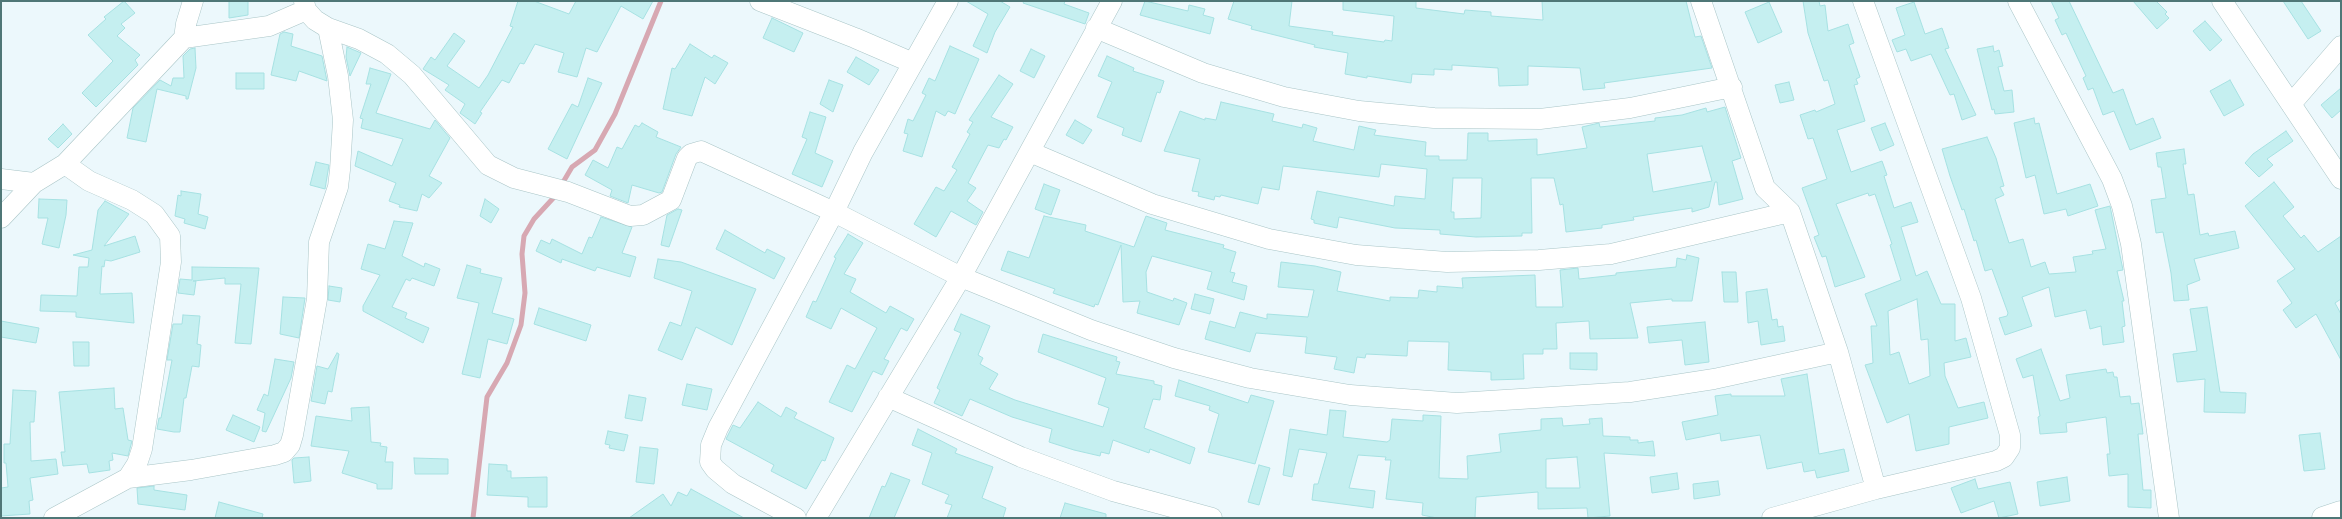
<!DOCTYPE html>
<style>
body{margin:0}
#map{position:relative;width:2342px;height:519px;overflow:hidden;background:#ecf8fc;font-family:"Noto Sans",sans-serif}
canvas{display:block}
.frame{position:absolute;inset:0;border:2px solid #4f7777;pointer-events:none}
</style>
<div id="map">
<canvas width="2342" height="519"></canvas>
<div class="frame"></div>
</div>
<script>
const ctx = document.querySelector('canvas').getContext('2d');
ctx.lineJoin = 'round';
function toPath(rows) {
  const path = new Path2D();
  for (const r of rows) {
    path.moveTo(r[0], r[1]);
    for (let i = 2; i < r.length; i += 2) path.lineTo(r[i], r[i + 1]);
  }
  return path;
}
function stroke(path, color, width, dash) {
  ctx.strokeStyle = color;
  ctx.lineWidth = width;
  ctx.lineCap = dash ? 'butt' : 'round';
  ctx.setLineDash(dash || []);
  ctx.stroke(path);
}
function fillPath(path, color) {
  ctx.fillStyle = color;
  ctx.fill(path, 'evenodd');
}
stroke(toPath([
 [562,184,572,167,595,150,615,114,661,1],
 [473,518,487,397,507,363,521,325,525,293,522,254,524,236,534,219,557,194]
]), '#d7a8b2', 5);
const building = toPath([
 [124,1,135,13,121,24,125,28,117,36,140,55,135,60,138,65,96,107,82,93,113,61,88,35,106,19,104,17,124,1],
 [229,1,248,1,248,15,229,18,229,1],
 [518,1,534,1,569,14,576,1,653,1,643,19,621,6,597,52,586,48,577,77,558,72,564,53,535,44,524,64,520,63,509,83,502,80,480,112,482,113,475,124,460,113,465,104,445,90,449,85,423,69,431,57,435,60,454,33,465,41,447,66,479,88,488,75,513,27,510,26,518,1],
 [966,1,1000,1,1010,7,995,32,987,53,973,46,988,14,966,1],
 [1024,1,1065,1,1064,4,1089,13,1085,24,1023,3,1024,1],
 [1145,1,1188,11,1189,5,1205,9,1203,15,1214,18,1210,34,1140,15,1145,1],
 [1234,1,1292,1,1289,26,1333,32,1332,35,1384,42,1385,40,1392,41,1394,16,1343,10,1343,1,1416,1,1416,8,1464,14,1465,10,1491,12,1491,16,1543,20,1542,1,1686,1,1695,37,1701,36,1712,68,1604,83,1605,88,1583,90,1580,68,1528,66,1528,85,1499,86,1498,68,1452,65,1452,70,1434,69,1434,75,1412,74,1411,83,1367,76,1367,78,1345,74,1348,53,1314,47,1315,45,1251,29,1252,26,1228,19,1234,1],
 [1803,1,1819,1,1820,6,1825,5,1828,31,1848,24,1854,43,1849,45,1860,77,1856,79,1858,84,1854,85,1865,121,1837,130,1851,172,1882,161,1887,175,1884,176,1894,208,1911,202,1918,222,1901,227,1916,276,1927,271,1941,304,1955,304,1955,341,1966,338,1971,357,1944,363,1945,376,1958,408,1984,402,1988,418,1949,427,1949,444,1916,451,1909,414,1887,423,1865,365,1873,363,1871,326,1877,326,1865,294,1901,280,1890,245,1892,244,1875,194,1869,196,1868,193,1836,204,1865,277,1835,287,1826,256,1822,257,1814,237,1819,235,1802,188,1827,179,1813,138,1808,139,1800,115,1815,110,1816,112,1835,104,1828,80,1824,81,1808,33,1803,1],
 [1917,299,1921,340,1928,339,1930,376,1909,384,1899,352,1890,355,1888,311,1917,299],
 [2051,1,2069,1,2113,93,2123,89,2136,125,2153,118,2161,138,2130,150,2114,111,2103,115,2093,88,2088,90,2083,78,2086,76,2066,33,2062,35,2055,20,2059,18,2051,1],
 [2133,1,2156,1,2167,12,2165,14,2169,18,2157,29,2133,1],
 [2283,1,2301,1,2321,31,2308,39,2283,1],
 [1769,2,1782,32,1758,43,1745,12,1769,2],
 [1914,2,1925,34,1942,28,1949,48,1945,49,1976,115,1962,120,1954,94,1950,95,1931,54,1911,61,1906,49,1897,52,1892,40,1905,35,1896,8,1914,2],
 [772,18,803,33,794,52,763,38,772,18],
 [2205,21,2222,40,2210,51,2193,31,2205,21],
 [284,32,293,34,291,46,322,56,327,81,299,71,296,81,271,75,280,34,284,32],
 [690,44,712,58,714,55,728,63,715,84,705,77,692,116,663,109,672,68,675,69,690,44],
 [950,46,979,59,955,114,948,111,945,116,936,111,922,157,903,151,908,134,904,133,908,119,913,121,926,95,922,93,929,78,935,81,950,46],
 [1993,46,1994,52,1999,50,2003,66,1998,67,2004,91,2012,90,2014,112,1995,114,1994,109,1992,110,1977,49,1993,46],
 [347,47,361,53,350,76,346,57,347,47],
 [195,48,196,68,188,99,186,99,186,96,157,89,146,142,127,138,133,108,160,80,171,86,173,78,184,78,183,56,190,49,195,48],
 [1031,49,1045,56,1034,78,1020,71,1031,49],
 [1107,56,1134,68,1133,71,1164,81,1160,93,1157,92,1141,142,1122,135,1124,128,1097,117,1112,82,1098,76,1107,56],
 [856,57,879,70,869,85,847,72,856,57],
 [370,68,391,74,376,113,430,129,435,120,450,138,429,176,442,183,429,198,422,194,417,211,399,207,400,205,389,201,396,183,355,166,358,151,392,166,403,139,361,128,363,119,360,118,371,84,366,84,370,68],
 [236,73,264,73,264,89,236,89,236,73],
 [999,75,1013,84,991,117,1013,127,1006,140,1004,139,999,148,988,145,968,183,976,188,967,201,983,212,976,225,951,211,936,237,914,224,936,187,944,191,957,170,952,167,970,134,967,132,973,122,969,120,999,75],
 [588,78,602,83,567,159,548,149,572,104,578,107,588,78],
 [829,80,843,85,833,112,820,104,829,80],
 [2230,80,2244,105,2224,116,2210,91,2230,80],
 [1789,82,1794,100,1780,103,1775,85,1789,82],
 [2341,88,2341,110,2332,118,2321,105,2341,88],
 [1221,102,1274,114,1272,121,1302,128,1303,124,1317,128,1313,141,1354,150,1359,126,1376,130,1374,135,1426,142,1425,156,1439,156,1439,160,1467,160,1468,133,1488,133,1488,141,1537,139,1537,155,1587,148,1582,127,1599,123,1600,127,1655,121,1655,118,1682,115,1706,108,1707,112,1725,107,1741,158,1732,161,1743,199,1719,205,1717,182,1715,182,1709,207,1692,212,1692,208,1633,217,1634,220,1602,225,1602,228,1566,232,1563,204,1560,205,1554,178,1531,178,1532,233,1522,233,1522,236,1476,237,1440,234,1440,230,1395,228,1339,217,1337,228,1314,223,1314,220,1311,219,1317,191,1394,206,1395,196,1425,199,1427,169,1381,164,1379,177,1283,166,1279,190,1262,187,1258,204,1221,195,1220,197,1215,196,1214,200,1198,196,1199,192,1192,191,1200,159,1164,151,1180,111,1205,120,1205,118,1216,120,1221,102],
 [1702,146,1712,181,1653,192,1647,154,1702,146],
 [1453,178,1482,178,1481,218,1454,219,1454,212,1451,212,1453,178],
 [810,112,826,117,815,153,833,161,822,187,792,174,807,139,802,137,810,112],
 [2034,118,2035,124,2039,123,2057,194,2090,184,2098,206,2068,216,2066,209,2044,214,2035,175,2026,178,2014,123,2034,118],
 [1075,120,1092,130,1083,144,1066,135,1075,120],
 [642,123,658,132,656,137,681,147,676,154,662,192,659,193,632,185,628,203,610,196,612,190,585,175,593,160,608,168,617,147,622,149,635,125,639,127,642,123],
 [1885,123,1894,145,1880,151,1871,128,1885,123],
 [63,124,72,134,58,148,48,139,63,124],
 [2286,131,2293,141,2267,159,2273,165,2259,177,2245,163,2253,154,2286,131],
 [1987,137,1996,158,2004,186,2000,187,2004,195,1995,199,2009,243,2023,239,2031,267,2045,262,2049,274,2076,272,2073,257,2093,254,2092,251,2106,249,2095,210,2110,206,2123,270,2117,271,2124,301,2122,301,2125,326,2122,327,2124,342,2103,345,2101,326,2090,329,2086,310,2055,317,2049,287,2022,297,2032,326,2005,335,1999,318,2007,316,2008,313,1992,269,1985,271,1976,240,1974,241,1964,209,1962,210,1950,176,1942,149,1987,137],
 [2184,149,2186,164,2183,164,2188,195,2194,194,2200,235,2208,233,2209,236,2235,231,2239,248,2194,259,2200,280,2187,285,2189,300,2174,301,2171,273,2163,232,2156,233,2151,200,2166,198,2161,167,2158,167,2156,153,2184,149],
 [316,162,329,165,325,189,310,185,316,162],
 [2274,182,2294,207,2283,216,2301,238,2304,235,2318,252,2341,236,2341,299,2335,303,2341,314,2341,360,2316,314,2296,328,2283,310,2292,303,2277,281,2295,269,2245,206,2274,182],
 [1044,184,1060,190,1051,215,1035,209,1044,184],
 [181,191,201,194,198,214,208,217,205,229,184,223,185,219,175,216,178,195,181,196,181,191],
 [39,199,67,200,66,215,59,248,42,244,48,218,38,218,39,199],
 [485,199,499,209,491,223,480,216,485,199],
 [105,201,129,214,104,246,135,236,140,252,111,261,105,260,104,267,102,266,100,294,132,293,134,323,76,317,76,312,40,311,41,295,77,296,79,267,88,267,89,258,73,255,92,250,98,210,105,201],
 [678,209,682,210,669,247,661,245,667,215,678,209],
 [1044,216,1086,225,1085,231,1134,247,1146,216,1167,223,1165,230,1224,245,1223,248,1236,252,1230,272,1235,273,1232,282,1247,286,1244,300,1207,289,1212,272,1152,256,1146,272,1147,292,1173,301,1174,298,1187,303,1179,325,1137,313,1140,301,1123,302,1121,245,1098,305,1095,304,1094,307,1053,293,1055,289,1001,270,1008,251,1029,258,1044,216],
 [601,217,632,227,622,253,636,257,630,277,597,267,595,271,562,259,561,263,536,251,541,240,550,244,552,239,582,254,589,237,592,238,601,217],
 [394,221,413,223,402,256,424,267,425,263,440,269,434,286,412,278,410,281,406,279,392,307,407,313,405,318,429,328,423,343,363,311,363,306,380,275,361,269,368,244,385,249,394,221],
 [725,230,765,253,767,249,785,258,774,279,716,249,725,230],
 [848,234,863,243,844,274,856,279,850,292,886,313,890,306,914,319,907,331,901,328,884,359,889,361,882,375,873,371,852,412,829,402,847,365,855,369,877,328,841,308,831,329,806,317,813,301,816,302,836,258,834,257,848,234],
 [1687,255,1699,258,1692,301,1672,301,1672,299,1630,303,1638,338,1590,339,1589,321,1556,323,1557,349,1543,349,1543,354,1523,354,1524,379,1491,380,1491,372,1448,370,1449,342,1408,341,1407,356,1366,354,1365,358,1357,357,1354,373,1334,369,1337,357,1305,353,1307,337,1256,333,1250,352,1205,339,1210,321,1235,328,1240,312,1267,319,1267,314,1308,317,1314,290,1278,287,1281,262,1315,266,1341,272,1337,291,1390,301,1390,297,1418,298,1419,290,1437,292,1437,286,1463,288,1462,278,1535,275,1536,307,1563,307,1560,270,1578,268,1579,279,1616,275,1616,273,1676,267,1677,258,1686,260,1687,255],
 [658,259,681,262,756,289,732,345,696,327,682,360,658,350,670,322,681,326,692,291,654,278,658,259],
 [467,265,481,269,480,273,502,278,492,313,514,319,507,344,488,339,480,378,462,374,479,303,457,298,467,265],
 [192,267,259,268,251,344,235,343,241,284,225,284,225,278,193,281,196,281,194,295,178,293,180,279,192,280,192,267],
 [1722,272,1736,272,1738,302,1724,302,1722,272],
 [329,286,342,288,340,302,328,300,329,286],
 [1767,289,1772,320,1777,319,1778,327,1783,326,1785,341,1761,345,1758,321,1748,323,1746,292,1767,289],
 [1195,294,1214,299,1210,314,1191,309,1195,294],
 [283,297,305,298,299,338,280,334,283,297],
 [2207,307,2220,392,2246,393,2245,413,2204,412,2205,379,2177,382,2173,354,2197,351,2190,309,2207,307],
 [539,308,591,325,586,341,534,324,539,308],
 [961,314,990,326,978,355,983,358,980,364,998,374,989,389,1015,400,1103,427,1109,408,1098,404,1106,378,1038,352,1043,334,1117,357,1116,361,1120,362,1116,374,1154,381,1154,384,1162,386,1160,400,1153,399,1144,428,1195,448,1190,464,1150,449,1149,453,1113,440,1109,454,1101,452,1100,456,1074,450,1049,442,1052,429,1012,417,970,399,962,416,934,403,940,390,937,388,961,333,954,330,961,314],
 [183,315,200,316,197,344,201,345,199,367,192,366,186,398,184,398,180,432,174,432,157,429,159,418,161,418,172,360,167,360,173,324,182,324,183,315],
 [1,321,39,328,36,343,1,337,1,321],
 [1705,322,1709,362,1685,365,1682,340,1649,343,1647,327,1705,322],
 [73,342,89,342,89,366,74,366,73,342],
 [2041,349,2060,401,2070,398,2066,375,2106,369,2107,373,2113,372,2114,377,2117,377,2120,397,2130,396,2131,404,2139,403,2143,434,2138,434,2143,490,2151,490,2151,508,2128,507,2128,474,2109,476,2107,454,2110,454,2106,417,2066,423,2067,432,2040,434,2038,417,2040,416,2033,375,2023,378,2016,359,2041,349],
 [337,353,339,354,332,392,328,391,325,404,311,401,317,366,328,369,337,353],
 [1570,353,1597,353,1597,370,1570,369,1570,353],
 [275,359,294,362,291,378,266,432,262,431,265,413,257,410,264,394,268,396,275,359],
 [1807,374,1819,454,1844,449,1849,471,1817,478,1815,470,1804,472,1802,462,1767,469,1760,435,1721,441,1720,433,1686,440,1682,422,1718,415,1715,396,1731,394,1731,396,1785,396,1781,379,1807,374],
 [1179,380,1248,403,1251,395,1274,401,1255,464,1208,452,1219,414,1209,410,1210,406,1175,396,1179,380],
 [687,384,712,389,707,410,682,405,687,384],
 [114,388,115,409,123,408,128,440,132,441,128,456,112,453,113,460,109,461,110,470,89,473,87,464,63,466,61,452,65,452,59,392,114,388],
 [13,390,36,391,34,422,30,422,31,461,56,459,58,474,30,478,33,500,29,501,30,514,1,516,1,488,8,487,6,463,4,463,4,444,10,444,13,390],
 [629,395,646,398,642,421,625,418,629,395],
 [758,402,781,417,786,407,797,413,794,418,834,438,825,461,822,460,806,489,771,471,774,465,726,439,733,425,740,428,758,402],
 [369,407,371,442,381,443,380,446,387,447,385,462,393,462,392,489,377,489,377,484,342,473,349,451,311,446,316,416,352,421,351,408,369,407],
 [1330,410,1346,411,1343,437,1387,442,1390,440,1392,419,1423,421,1423,415,1441,416,1439,478,1468,479,1467,456,1501,452,1499,434,1541,430,1541,419,1562,418,1563,426,1590,424,1589,419,1602,418,1603,436,1630,437,1630,440,1638,440,1638,443,1653,441,1655,456,1604,453,1610,516,1588,518,1587,508,1538,509,1538,492,1476,497,1475,518,1437,518,1422,515,1423,503,1386,499,1391,460,1385,460,1386,457,1358,455,1349,488,1375,491,1373,508,1312,500,1314,484,1318,484,1327,453,1299,449,1292,477,1283,475,1290,429,1327,435,1330,410],
 [1577,457,1580,488,1546,488,1546,459,1577,457],
 [233,415,260,427,254,442,226,430,233,415],
 [918,429,957,449,955,453,993,467,982,498,1006,508,1003,518,947,518,952,505,945,503,949,495,922,484,932,453,912,445,918,429],
 [608,431,628,435,624,451,609,448,610,445,605,444,608,431],
 [2320,433,2325,469,2304,471,2299,435,2320,433],
 [640,447,658,449,654,484,636,482,640,447],
 [309,457,311,481,294,483,292,460,294,458,309,457],
 [414,458,448,459,448,474,415,474,414,458],
 [489,464,507,465,507,471,511,471,511,478,547,477,547,507,528,507,528,497,487,495,489,464],
 [1259,465,1270,468,1259,505,1248,502,1259,465],
 [891,473,910,480,894,518,869,518,882,486,885,487,891,473],
 [1677,473,1679,489,1652,493,1650,477,1677,473],
 [2067,477,2070,501,2040,506,2037,482,2067,477],
 [1975,479,1978,489,2010,482,2018,514,1999,518,1994,501,1961,513,1951,488,1975,479],
 [1718,481,1720,495,1694,499,1693,484,1718,481],
 [154,486,154,490,187,495,185,510,138,504,137,488,154,486],
 [691,489,744,518,629,518,663,494,671,506,678,492,687,496,691,489],
 [219,502,263,514,262,518,215,518,219,502],
 [1065,503,1106,514,1106,518,1060,518,1065,503]
]);
fillPath(building, '#c5eff0');
stroke(building, '#a6e1e2', 1);
const minor = toPath([
 [304,1,306,10,315,20,328,28,359,39,387,54,412,75,488,165,514,178,568,192,630,216,643,215,671,200,687,158,691,154,701,151,834,212,961,277,1091,330,1174,358,1250,378,1350,395,1457,403,1630,392,1714,379,1838,352],
 [760,1,855,38,913,63],
 [1701,1,1765,188,1790,212,1838,352,1876,489],
 [2018,1,2112,179,2122,206,2131,244,2169,518],
 [2222,1,2341,179],
 [1096,28,1203,73,1284,97,1359,111,1434,118,1540,119,1630,108,1732,87],
 [184,38,269,26,306,10],
 [2291,104,2341,46],
 [1030,152,1152,204,1269,239,1356,255,1447,262,1539,260,1611,254,1790,212],
 [1,179,34,183],
 [1,218,34,183,65,164,184,38,186,24,193,1],
 [888,397,1021,457,1113,491,1212,518],
 [128,478,191,470,275,455,284,452,290,445,293,435,317,299,319,242,338,187,340,170,343,120,338,76,328,28],
 [54,518,128,478,137,464,142,449,171,262,170,236,154,214,132,200,89,181,65,164],
 [796,518,733,484,715,469,710,462,711,445,718,428,834,212,863,152,948,1],
 [816,518,961,277,1112,1],
 [1772,518,1876,489,1996,461,2004,457,2010,448,2010,435,1971,298,1863,1]
]);
const tertiary = toPath([
 [2323,518,2341,512]
]);
stroke(minor, '#a9c5c7', 21);
stroke(tertiary, '#a9c5c7', 23);
stroke(minor, '#fff', 20);
stroke(tertiary, '#fff', 22);
</script>
